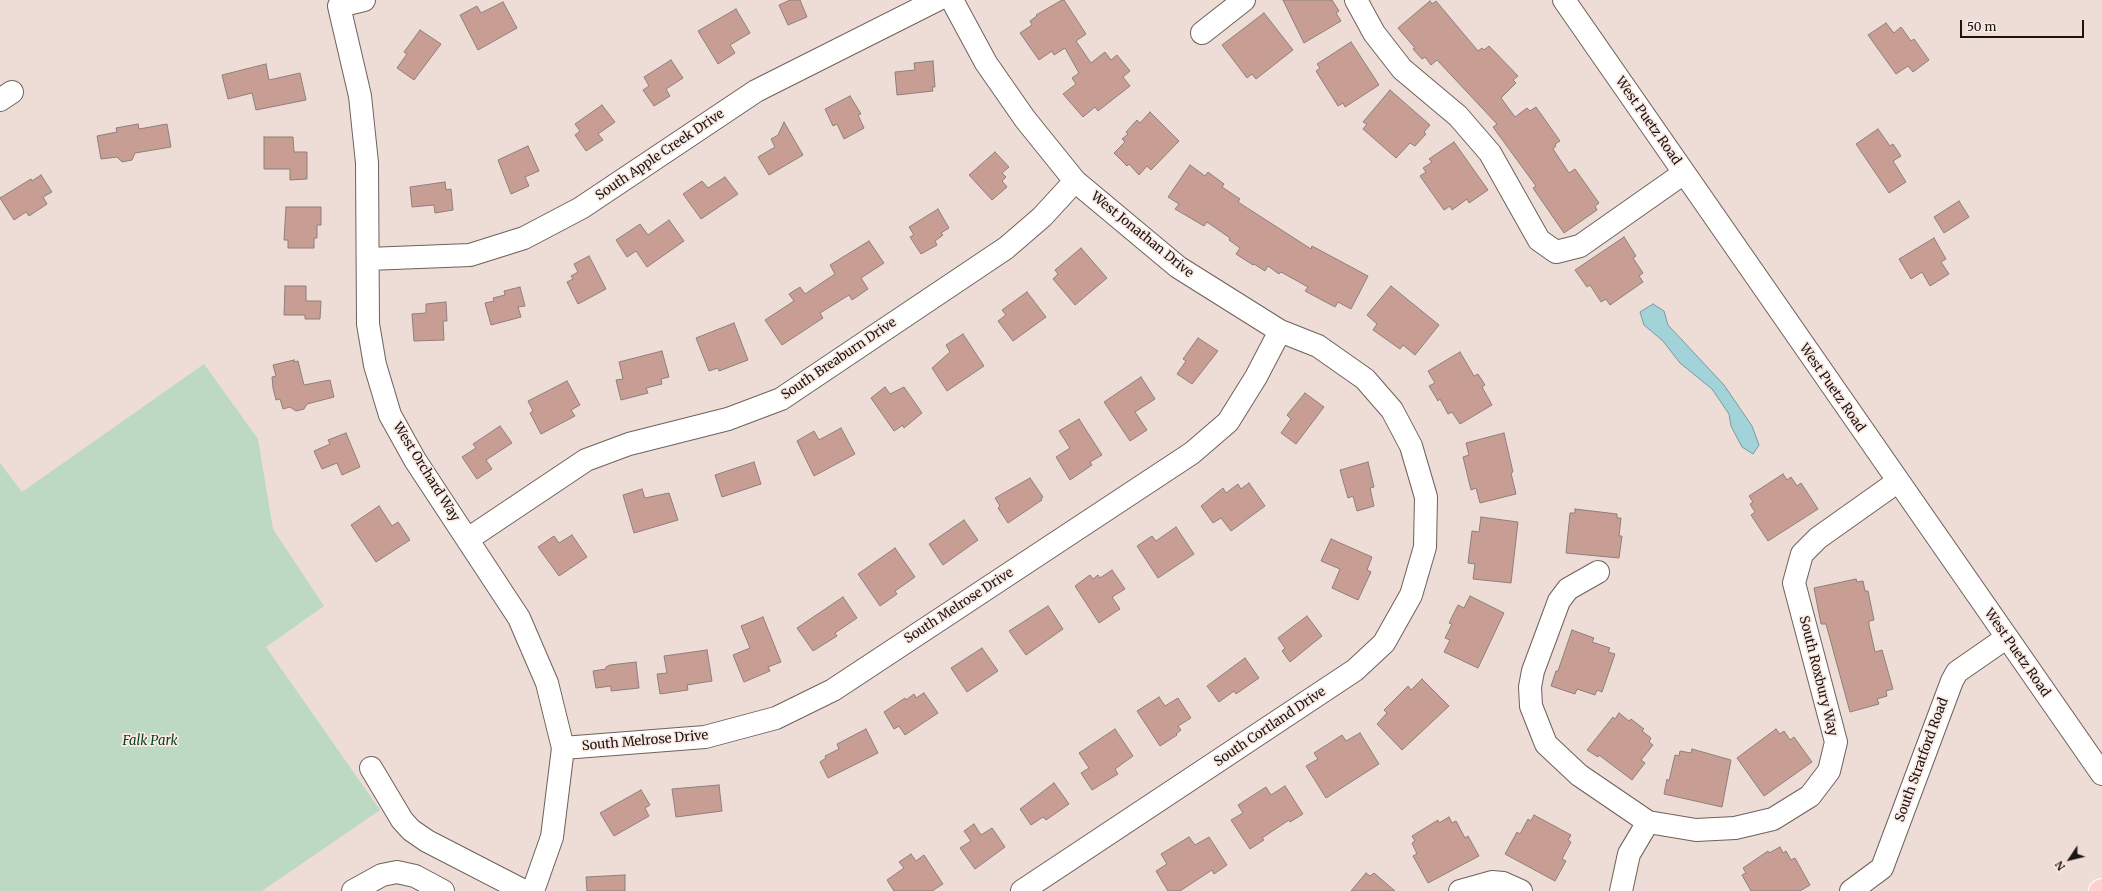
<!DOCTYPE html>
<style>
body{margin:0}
#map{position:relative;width:2102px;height:891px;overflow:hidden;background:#edddd6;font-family:Merriweather,serif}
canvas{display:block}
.north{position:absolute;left:2050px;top:839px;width:40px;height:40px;-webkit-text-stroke:3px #faeae3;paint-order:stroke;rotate:235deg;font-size:11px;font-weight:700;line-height:16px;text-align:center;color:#1a1412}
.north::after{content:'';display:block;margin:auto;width:14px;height:18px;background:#1a1412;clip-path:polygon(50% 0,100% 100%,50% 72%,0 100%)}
.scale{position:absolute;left:1960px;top:20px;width:124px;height:18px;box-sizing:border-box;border:2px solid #1a1412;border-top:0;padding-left:5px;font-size:12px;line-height:14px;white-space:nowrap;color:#1a1412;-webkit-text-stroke:3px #faeae3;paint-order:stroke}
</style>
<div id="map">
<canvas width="2102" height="891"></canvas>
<div class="north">N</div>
<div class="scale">50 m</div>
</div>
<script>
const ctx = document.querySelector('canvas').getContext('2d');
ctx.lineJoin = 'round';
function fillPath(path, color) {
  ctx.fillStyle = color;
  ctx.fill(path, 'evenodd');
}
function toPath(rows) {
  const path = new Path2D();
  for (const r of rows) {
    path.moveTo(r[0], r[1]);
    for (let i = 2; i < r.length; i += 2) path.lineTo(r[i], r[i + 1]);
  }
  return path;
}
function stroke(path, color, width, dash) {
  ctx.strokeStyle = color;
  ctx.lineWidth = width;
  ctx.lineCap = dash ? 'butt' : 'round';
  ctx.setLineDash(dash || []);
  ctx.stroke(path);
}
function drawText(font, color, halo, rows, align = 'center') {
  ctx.font = font + ' Merriweather,serif';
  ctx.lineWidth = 3.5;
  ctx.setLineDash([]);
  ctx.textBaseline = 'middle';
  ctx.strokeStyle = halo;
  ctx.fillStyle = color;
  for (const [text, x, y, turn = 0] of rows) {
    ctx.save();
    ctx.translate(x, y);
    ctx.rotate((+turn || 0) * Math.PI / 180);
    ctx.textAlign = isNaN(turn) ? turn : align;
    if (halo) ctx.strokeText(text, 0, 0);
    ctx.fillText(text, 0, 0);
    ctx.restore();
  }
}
fillPath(toPath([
 [204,364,258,439,273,529,324,606,266,647,380,810,262,891,0,891,0,463,22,492]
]), '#bdd8c3');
const water = toPath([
 [1653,304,1664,311,1668,325,1724,385,1752,426,1759,445,1753,454,1742,447,1731,426,1729,414,1712,389,1680,363,1663,341,1644,325,1640,312,1653,304]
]);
fillPath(water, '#a2d3d9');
stroke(water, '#799a9d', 1);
const building = toPath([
 [790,0,800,0,807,17,788,25,779,5,790,0],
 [1062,0,1064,0,1086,34,1076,41,1091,63,1105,52,1111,60,1117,55,1130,71,1123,77,1130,86,1098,111,1095,107,1083,117,1063,94,1076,84,1072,78,1079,73,1065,48,1054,55,1052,51,1039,60,1020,33,1032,25,1030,21,1037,16,1036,15,1062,0],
 [1283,0,1332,0,1339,11,1336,13,1341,21,1304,43,1283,0],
 [1430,1,1432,4,1436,1,1478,51,1482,48,1484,50,1489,46,1518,76,1513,80,1516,83,1501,98,1515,117,1527,108,1530,111,1536,107,1560,141,1555,144,1556,146,1553,149,1569,173,1575,169,1599,203,1595,206,1597,210,1564,233,1533,188,1536,186,1493,127,1497,124,1437,60,1431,65,1425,57,1422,59,1413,49,1415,48,1398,28,1430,1],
 [503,2,517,28,478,50,460,15,477,6,481,13,503,2],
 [736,9,750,33,730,45,735,53,718,64,698,31,736,9],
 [1264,13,1293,50,1256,79,1252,74,1247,78,1222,45,1264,13],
 [1886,23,1894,33,1901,27,1911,41,1914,39,1929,60,1913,72,1908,66,1896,74,1868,35,1886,23],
 [420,30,441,44,414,80,397,68,407,54,404,52,420,30],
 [1351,42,1379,85,1345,107,1343,103,1338,106,1316,71,1320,68,1317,64,1351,42],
 [671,60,683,78,666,89,670,96,654,106,643,90,649,86,644,77,671,60],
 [933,61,935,87,932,87,933,91,897,95,895,72,915,70,914,63,933,61],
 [266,64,269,80,300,73,306,100,256,110,252,93,228,99,222,75,266,64],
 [1390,90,1430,125,1424,132,1426,134,1415,146,1410,143,1396,158,1363,129,1367,124,1363,122,1390,90],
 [850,96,861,114,858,115,864,128,844,139,837,124,833,126,825,109,850,96],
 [602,105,615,122,598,134,603,140,586,151,575,135,580,131,575,124,602,105],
 [1150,112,1179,141,1151,170,1147,166,1139,175,1129,164,1127,166,1114,153,1125,142,1122,139,1128,134,1126,132,1137,120,1140,123,1150,112],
 [784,122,803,155,769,175,758,157,775,147,771,139,778,135,784,122],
 [138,124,139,129,167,124,171,147,135,153,132,160,122,162,117,157,101,159,97,136,117,132,116,128,138,124],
 [1878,129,1890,146,1893,144,1901,156,1893,161,1906,182,1889,193,1856,144,1878,129],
 [264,137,293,137,294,152,307,152,307,179,290,180,290,169,264,169,264,137],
 [1454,142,1488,190,1469,203,1467,199,1452,210,1450,206,1444,210,1420,176,1426,172,1423,168,1432,162,1429,159,1454,142],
 [528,146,539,171,525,177,529,186,511,194,498,160,528,146],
 [995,152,1009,167,1002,173,1006,177,1002,181,1007,187,992,200,969,175,995,152],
 [1190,165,1205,176,1208,172,1224,184,1222,187,1240,199,1238,202,1311,249,1312,246,1368,276,1351,309,1338,302,1335,307,1305,291,1308,287,1281,272,1279,274,1268,266,1265,271,1254,264,1253,265,1236,254,1240,248,1229,240,1230,238,1207,222,1204,226,1175,209,1179,204,1168,197,1190,165],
 [41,175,52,192,43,197,47,204,29,216,26,212,14,220,0,198,31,179,32,181,41,175],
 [725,177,738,194,701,219,683,194,702,181,708,188,725,177],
 [445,182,446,190,451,189,453,210,435,213,434,205,412,207,410,187,445,182],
 [1959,201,1969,217,1944,233,1934,217,1959,201],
 [286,207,321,207,321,225,317,225,317,238,314,238,314,248,288,248,288,240,284,240,286,207],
 [938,209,949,228,941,233,943,235,935,241,937,245,921,254,910,237,914,235,909,227,938,209],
 [669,220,684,241,647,267,636,251,627,257,616,240,640,224,648,235,669,220],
 [1624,237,1636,256,1633,258,1643,273,1639,276,1643,282,1610,305,1606,299,1601,302,1590,285,1587,287,1575,270,1624,237],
 [1934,238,1946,259,1941,262,1949,274,1930,286,1922,272,1911,279,1899,259,1934,238],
 [869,241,884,263,861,278,868,289,852,300,849,295,820,313,823,318,782,345,765,320,794,301,789,294,800,287,805,294,835,274,830,265,869,241],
 [1081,248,1107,278,1075,305,1053,279,1058,274,1055,270,1081,248],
 [589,256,606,289,578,304,567,282,573,279,571,276,578,272,574,264,589,256],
 [285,286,306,286,306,301,321,301,320,319,305,319,305,315,284,315,285,286],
 [1391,286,1439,325,1415,355,1403,345,1400,349,1373,330,1377,324,1367,315,1391,286],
 [520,287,525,306,518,307,521,317,491,325,485,303,494,301,493,298,505,295,504,291,520,287],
 [1027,292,1046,317,1013,341,998,321,1006,315,1002,310,1027,292],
 [446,302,447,321,443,321,444,340,414,341,412,314,426,313,426,304,446,302],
 [734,323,748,360,719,371,718,368,709,371,696,338,734,323],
 [963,334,984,366,947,391,932,368,950,352,946,345,963,334],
 [1198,338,1218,351,1192,384,1177,374,1186,361,1183,359,1198,338],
 [662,351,669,377,661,379,662,384,646,388,648,393,621,400,616,380,623,379,619,362,662,351],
 [1460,352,1474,376,1478,374,1485,385,1482,387,1492,405,1460,424,1452,412,1448,414,1440,399,1438,401,1429,386,1435,383,1428,371,1460,352],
 [294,360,294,362,298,361,304,385,330,380,334,397,307,404,304,409,296,411,290,407,283,409,280,399,276,400,273,388,272,377,276,376,273,365,294,360],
 [1141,377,1155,399,1135,412,1147,430,1130,441,1104,402,1141,377],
 [567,381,580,405,571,410,575,416,541,434,530,413,533,411,528,401,567,381],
 [885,387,890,394,904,387,922,413,904,428,903,425,894,431,871,398,885,387],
 [1305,393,1324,407,1296,444,1281,433,1291,419,1287,415,1305,393],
 [1079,419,1102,455,1090,462,1092,465,1070,480,1056,457,1070,448,1059,431,1079,419],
 [500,426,512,443,486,460,492,469,477,479,462,457,476,448,473,444,500,426],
 [841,428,855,454,814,476,797,441,814,431,819,440,841,428],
 [346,433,360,467,342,475,337,463,322,469,314,451,330,444,328,440,346,433],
 [1504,433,1513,472,1511,473,1516,494,1480,503,1476,488,1471,490,1463,457,1469,455,1466,443,1504,433],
 [754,462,761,484,722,497,715,475,754,462],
 [1368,462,1374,487,1370,488,1374,506,1357,511,1353,496,1348,498,1340,470,1368,462],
 [1783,474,1787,480,1791,477,1797,486,1801,483,1818,509,1768,541,1751,515,1755,512,1750,504,1753,502,1749,496,1783,474],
 [1030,478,1043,497,1041,498,1042,500,1008,523,998,508,1000,506,995,498,1030,478],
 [1249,483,1265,506,1231,531,1221,518,1213,523,1201,506,1223,488,1226,493,1238,484,1241,489,1249,483],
 [642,489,645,498,669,493,678,520,634,533,623,495,642,489],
 [379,506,392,526,398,522,410,540,376,562,351,525,379,506],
 [1575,509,1617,514,1617,518,1621,518,1619,536,1622,536,1619,558,1566,553,1570,513,1575,513,1575,509],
 [1481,517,1518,522,1511,583,1473,579,1475,564,1468,563,1472,531,1479,532,1481,517],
 [964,520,978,540,943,565,929,544,964,520],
 [1176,527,1194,554,1158,578,1137,546,1152,536,1156,541,1176,527],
 [572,535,587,557,559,576,538,547,554,536,559,543,572,535],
 [1331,539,1372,557,1367,570,1371,572,1358,600,1332,588,1340,569,1321,561,1331,539],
 [895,548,915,577,895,591,897,594,880,606,858,574,895,548],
 [1112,570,1125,589,1112,597,1120,609,1099,623,1075,586,1090,575,1093,579,1098,575,1100,578,1112,570],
 [1856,579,1857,582,1863,581,1865,591,1868,591,1874,620,1869,621,1869,625,1875,652,1882,650,1893,689,1886,691,1887,696,1877,699,1879,704,1850,712,1826,624,1821,624,1814,588,1856,579],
 [1470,596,1504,613,1478,668,1444,652,1450,640,1445,638,1452,624,1449,623,1458,605,1464,608,1470,596],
 [843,597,857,618,835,633,837,636,813,651,797,628,843,597],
 [1048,606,1063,629,1026,655,1009,631,1048,606],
 [1307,616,1322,636,1290,662,1282,651,1285,648,1278,638,1307,616],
 [763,617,781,662,768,667,770,671,744,682,733,655,750,648,741,626,763,617],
 [1572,630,1594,638,1592,642,1610,648,1608,652,1615,654,1602,692,1597,690,1595,695,1577,689,1575,694,1551,686,1556,671,1558,671,1572,630],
 [982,648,998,671,967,692,951,668,982,648],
 [707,650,712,681,687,685,688,690,660,694,657,674,667,673,664,656,707,650],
 [1245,658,1259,678,1236,694,1234,691,1219,702,1207,686,1245,658],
 [636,662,639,688,611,691,611,686,596,688,593,671,606,669,606,667,610,665,636,662],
 [1422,679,1449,706,1402,750,1377,724,1387,713,1384,710,1408,686,1411,690,1422,679],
 [924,693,938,713,905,735,899,726,894,729,884,712,905,698,906,700,914,694,916,698,924,693],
 [1159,697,1165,706,1178,698,1191,718,1178,726,1181,730,1176,734,1177,735,1160,746,1137,711,1159,697],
 [1619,713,1629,721,1631,719,1644,729,1642,731,1651,738,1649,742,1653,745,1641,760,1645,763,1632,780,1599,755,1598,757,1587,750,1613,717,1615,719,1619,713],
 [866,729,878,753,828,778,820,762,826,758,825,756,839,749,837,744,866,729],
 [1115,729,1133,756,1115,769,1118,774,1092,790,1081,773,1089,768,1079,753,1115,729],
 [1776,729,1780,734,1784,731,1790,740,1794,737,1812,762,1764,796,1737,758,1776,729],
 [1360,733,1379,764,1326,798,1306,766,1318,759,1314,753,1342,735,1346,741,1360,733],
 [1692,749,1731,760,1722,807,1664,794,1667,779,1669,781,1675,755,1679,756,1680,751,1691,753,1692,749],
 [1054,783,1069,804,1046,820,1043,817,1031,825,1020,809,1054,783],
 [719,785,722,811,676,817,672,789,719,785],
 [1285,786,1303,814,1290,822,1289,820,1262,838,1264,840,1250,849,1231,820,1243,813,1238,805,1266,787,1271,795,1285,786],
 [641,790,650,805,645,808,649,816,614,836,600,813,641,790],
 [1534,815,1571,835,1568,840,1571,842,1562,859,1566,861,1555,881,1505,854,1517,832,1520,834,1528,819,1531,821,1534,815],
 [1449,817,1452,823,1456,821,1465,838,1468,836,1479,856,1428,883,1413,856,1417,854,1412,843,1415,841,1412,836,1438,820,1439,823,1449,817],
 [974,824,981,835,992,828,1005,847,975,869,960,848,971,841,964,831,974,824],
 [1189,837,1195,845,1209,837,1227,865,1214,874,1212,870,1180,891,1168,891,1156,871,1167,864,1161,854,1189,837],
 [1780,847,1783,853,1786,851,1791,860,1795,858,1810,885,1800,891,1751,891,1742,875,1746,873,1743,868,1768,851,1769,853,1780,847],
 [911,854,916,861,924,855,943,884,932,891,894,891,887,880,904,868,899,862,911,854],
 [1366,873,1370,876,1374,873,1395,891,1351,891,1366,873],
 [625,875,625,891,587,891,586,877,625,875]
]);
fillPath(building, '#c89e94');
stroke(building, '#8e7f7b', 1);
const minor = toPath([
 [364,0,339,6,360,96,367,163,368,324,375,365,390,415,415,460,519,618,547,683,563,748,552,837,533,891],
 [952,0,986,63,1025,119,1075,181,1178,267,1280,331,1318,346,1365,379,1392,410,1411,446,1426,497,1425,547,1411,595,1384,643,1355,670,1022,891],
 [1356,0,1374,33,1402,69,1458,116,1490,153,1539,240,1556,252,1580,246,1684,173],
 [1564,0,2102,774],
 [1202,33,1244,0],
 [0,100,12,92],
 [368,259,470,255,524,238,581,208,756,91,937,0],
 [468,539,586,460,629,444,728,419,781,399,1006,248,1042,217,1075,181],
 [1598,572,1568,589,1559,601,1533,671,1530,687,1531,706,1546,744,1579,775,1648,822,1696,830,1735,828,1773,819,1810,796,1829,771,1836,742,1794,583,1802,554,1818,538,1897,482],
 [563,748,705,737,776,718,833,690,1192,453,1228,422,1256,377,1280,331],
 [371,768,402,820,411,830,427,841,524,891],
 [353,891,382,875,397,872,415,876,443,891],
 [1460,891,1492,882,1503,883,1521,891],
 [1621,891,1629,854,1648,822],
 [1851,891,1882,868,1952,681,1957,672,2006,638]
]);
const major = toPath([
 [2100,891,2102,890]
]);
stroke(minor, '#6f615b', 24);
stroke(major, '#fff', 24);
stroke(minor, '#fff', 22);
stroke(major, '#fdd0ce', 22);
drawText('13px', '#1a1412', '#faeae3', [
 ["West Puetz Road",1648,121,55],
 ["South Apple Creek Drive",660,155,-34],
 ["West Jonathan Drive",1142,235,39],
 ["South Breaburn Drive",839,359,-34],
 ["West Puetz Road",1832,388,55],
 ["West Orchard Way",426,472,58],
 ["South Melrose Drive",959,606,-33],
 ["West Puetz Road",2017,653,55],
 ["South Roxbury Way",1818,676,76],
 ["South Cortland Drive",1270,727,-34],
 ["South Melrose Drive",645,741,-5],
 ["South Stratford Road",1922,760,-70]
]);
drawText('italic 13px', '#013f1e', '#faeae3', [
 ["Falk Park",150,741]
]);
</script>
